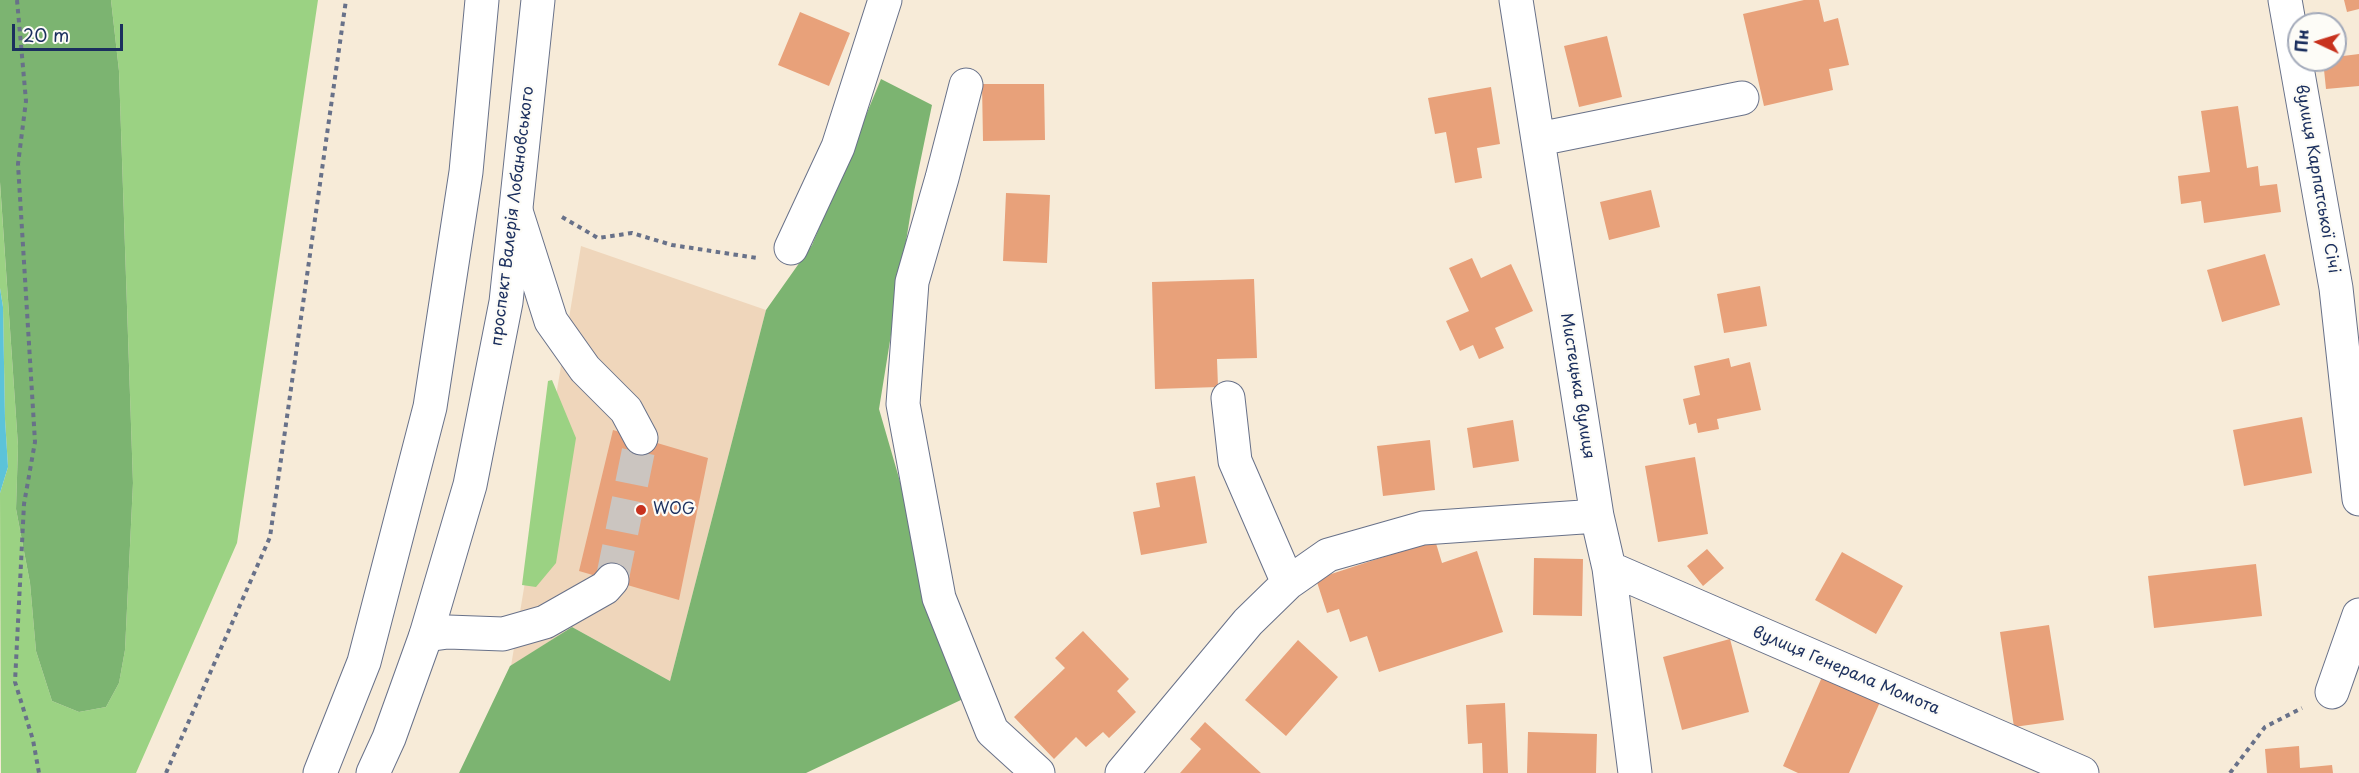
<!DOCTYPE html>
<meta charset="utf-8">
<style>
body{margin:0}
#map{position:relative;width:2359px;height:773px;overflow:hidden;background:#f7ebd8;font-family:"Playpen Sans",sans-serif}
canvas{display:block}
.north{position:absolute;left:2287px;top:12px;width:60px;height:60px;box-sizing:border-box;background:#fdfcf7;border:2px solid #a3aaba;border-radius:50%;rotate:274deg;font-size:16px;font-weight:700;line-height:24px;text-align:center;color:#1b2f5e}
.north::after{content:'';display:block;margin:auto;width:21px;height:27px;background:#c8321e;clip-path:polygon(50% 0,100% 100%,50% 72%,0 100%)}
.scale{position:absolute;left:12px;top:24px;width:111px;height:27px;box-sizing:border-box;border:3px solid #1b2f5e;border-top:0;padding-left:8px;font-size:18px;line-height:21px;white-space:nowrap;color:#1b2f5e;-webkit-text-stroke:4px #fdfcf7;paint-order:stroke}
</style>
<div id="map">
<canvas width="2359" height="773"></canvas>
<div class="north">Пн</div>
<div class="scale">20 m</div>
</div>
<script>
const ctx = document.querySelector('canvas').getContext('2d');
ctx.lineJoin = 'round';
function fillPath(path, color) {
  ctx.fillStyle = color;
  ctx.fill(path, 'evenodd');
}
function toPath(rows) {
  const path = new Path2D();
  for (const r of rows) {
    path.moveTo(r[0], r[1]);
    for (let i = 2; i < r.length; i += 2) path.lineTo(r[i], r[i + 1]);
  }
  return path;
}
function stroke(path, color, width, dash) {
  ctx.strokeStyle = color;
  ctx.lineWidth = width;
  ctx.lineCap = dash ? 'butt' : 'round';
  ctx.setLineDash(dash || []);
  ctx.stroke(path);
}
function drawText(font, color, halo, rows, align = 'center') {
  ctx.font = font + ' "Playpen Sans",sans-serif';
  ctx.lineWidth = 4.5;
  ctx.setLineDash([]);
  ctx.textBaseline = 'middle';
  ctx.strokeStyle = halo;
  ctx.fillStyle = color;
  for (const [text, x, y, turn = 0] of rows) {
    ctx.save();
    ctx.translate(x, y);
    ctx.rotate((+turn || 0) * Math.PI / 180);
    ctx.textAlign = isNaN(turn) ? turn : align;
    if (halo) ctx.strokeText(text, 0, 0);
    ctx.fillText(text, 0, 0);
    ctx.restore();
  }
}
fillPath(toPath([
 [581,246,766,310,670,681,572,627,511,666]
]), '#efd6bb');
fillPath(toPath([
 [111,0,318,0,237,543,136,773,1,773,0,493,8,467,5,419,3,307,0,288,0,183,18,446,16,509,30,583,36,651,52,701,79,712,106,707,119,683,125,650,133,483,119,71],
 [552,380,576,438,556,563,536,587,522,585,548,381]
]), '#9bd283');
fillPath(toPath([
 [0,0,111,0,119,71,133,483,125,650,119,683,106,707,79,712,52,701,36,651,30,583,16,509,18,446,0,182],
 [881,79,932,105,914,192,879,409,963,699,806,773,459,773,510,666,572,627,670,681,766,310,812,245]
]), '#7cb471');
fillPath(toPath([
 [0,288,3,307,5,419,8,467,0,493]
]), '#5cc3d9');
fillPath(toPath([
 [1804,0,1819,0,1824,22,1838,18,1849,65,1829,69,1833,90,1764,106,1743,14],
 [2344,0,2359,0,2359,9,2347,12],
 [800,12,850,33,829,86,778,65],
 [1607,36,1622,97,1579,107,1564,46],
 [2359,54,2359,86,2326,89,2323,60,2335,60,2335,57],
 [982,84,1044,84,1045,140,983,141],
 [1491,87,1500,144,1477,148,1482,178,1455,183,1446,132,1435,134,1428,98],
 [2238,106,2247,168,2258,166,2260,186,2277,184,2281,212,2204,223,2201,201,2181,204,2178,176,2210,172,2201,111],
 [1651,190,1660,227,1609,240,1600,202],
 [1006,193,1050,195,1047,263,1003,261],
 [2265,254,2280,305,2222,322,2207,270],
 [1472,258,1481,278,1511,264,1533,311,1495,328,1504,348,1479,359,1473,345,1460,351,1446,321,1469,311,1449,268],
 [1254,279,1257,358,1217,359,1218,387,1155,389,1152,282],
 [1760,286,1767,326,1724,333,1717,294],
 [1729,358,1731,367,1750,362,1761,410,1717,419,1719,429,1698,433,1696,423,1689,425,1683,399,1700,395,1694,366],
 [2302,417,2312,473,2244,486,2233,430],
 [1513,420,1519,461,1473,468,1467,428],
 [613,430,708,458,679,600,579,571],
 [1430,440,1435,490,1383,496,1377,446],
 [1695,457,1708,534,1658,542,1645,466],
 [1195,476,1207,543,1141,555,1133,512,1160,507,1156,483],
 [1435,540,1442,563,1477,551,1503,632,1379,672,1367,636,1350,642,1339,609,1327,613,1316,579],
 [1707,549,1724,568,1703,586,1687,566],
 [1842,552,1903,586,1876,634,1815,600],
 [1534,558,1583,559,1582,616,1533,615],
 [2256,564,2262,616,2154,628,2148,576],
 [2049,625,2064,720,2014,727,2000,632],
 [1083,631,1129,679,1117,691,1136,712,1109,738,1103,732,1086,747,1076,737,1054,759,1014,717,1065,668,1055,658],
 [1730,639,1749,712,1682,730,1663,657],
 [1298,640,1338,677,1286,736,1245,700],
 [1822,677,1880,702,1849,773,1798,773,1783,766],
 [1505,703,1508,773,1483,773,1482,743,1468,744,1466,705],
 [1205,722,1261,773,1180,773,1201,749,1190,739],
 [1528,732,1597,734,1596,773,1527,773],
 [2299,746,2300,768,2332,765,2333,773,2267,773,2265,749]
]), '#e8a17a');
stroke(toPath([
 [612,580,641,438]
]), '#cbc5c0', 33, [33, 16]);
const minor = toPath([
 [1516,0,1597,516,1609,568,1635,773],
 [2285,0,2336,288,2359,499],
 [966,85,942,178,912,282,903,404,939,598,992,731,1038,773],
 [1539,139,1742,98],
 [516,211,551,321,585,369,626,410,641,438],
 [791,248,838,147,885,0],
 [1228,398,1235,461,1288,583],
 [1609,568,2082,773],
 [426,635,448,632,503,634,545,622,605,588,612,580],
 [2332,692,2359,615],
 [1122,773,1248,622,1288,583,1328,555,1423,528,1597,516]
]);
const major = toPath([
 [320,773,364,662,430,407,466,172,482,0],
 [373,773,389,738,426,635,470,485,506,302,538,0]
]);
stroke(minor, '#687189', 35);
stroke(major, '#687189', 35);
stroke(toPath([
 [17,0,26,101,18,164,35,442,24,504,15,682,33,740,39,773],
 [562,217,598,238,632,233,672,245,757,258],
 [166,773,270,537,346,0],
 [2230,773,2265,727,2302,708]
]), '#687189', 4, [4.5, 4.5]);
stroke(minor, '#fff', 33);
stroke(major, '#fff', 33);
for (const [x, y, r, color] of [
 [641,510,6,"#c8321e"]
]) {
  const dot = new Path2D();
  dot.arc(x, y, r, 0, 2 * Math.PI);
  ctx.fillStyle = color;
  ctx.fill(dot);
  stroke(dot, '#fdfcf7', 2);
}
drawText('16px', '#1b2f5e', '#fdfcf7', [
 ["вулиця Карпатської Січі",2317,179,80],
 ["проспект Валерія Лобановського",513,216,-83],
 ["Мистецька вулиця",1577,386,81],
 ["вулиця Генерала Момота",1846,671,23]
]);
drawText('16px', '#1b2f5e', '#fdfcf7', [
 ["WOG",653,510]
], 'left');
</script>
